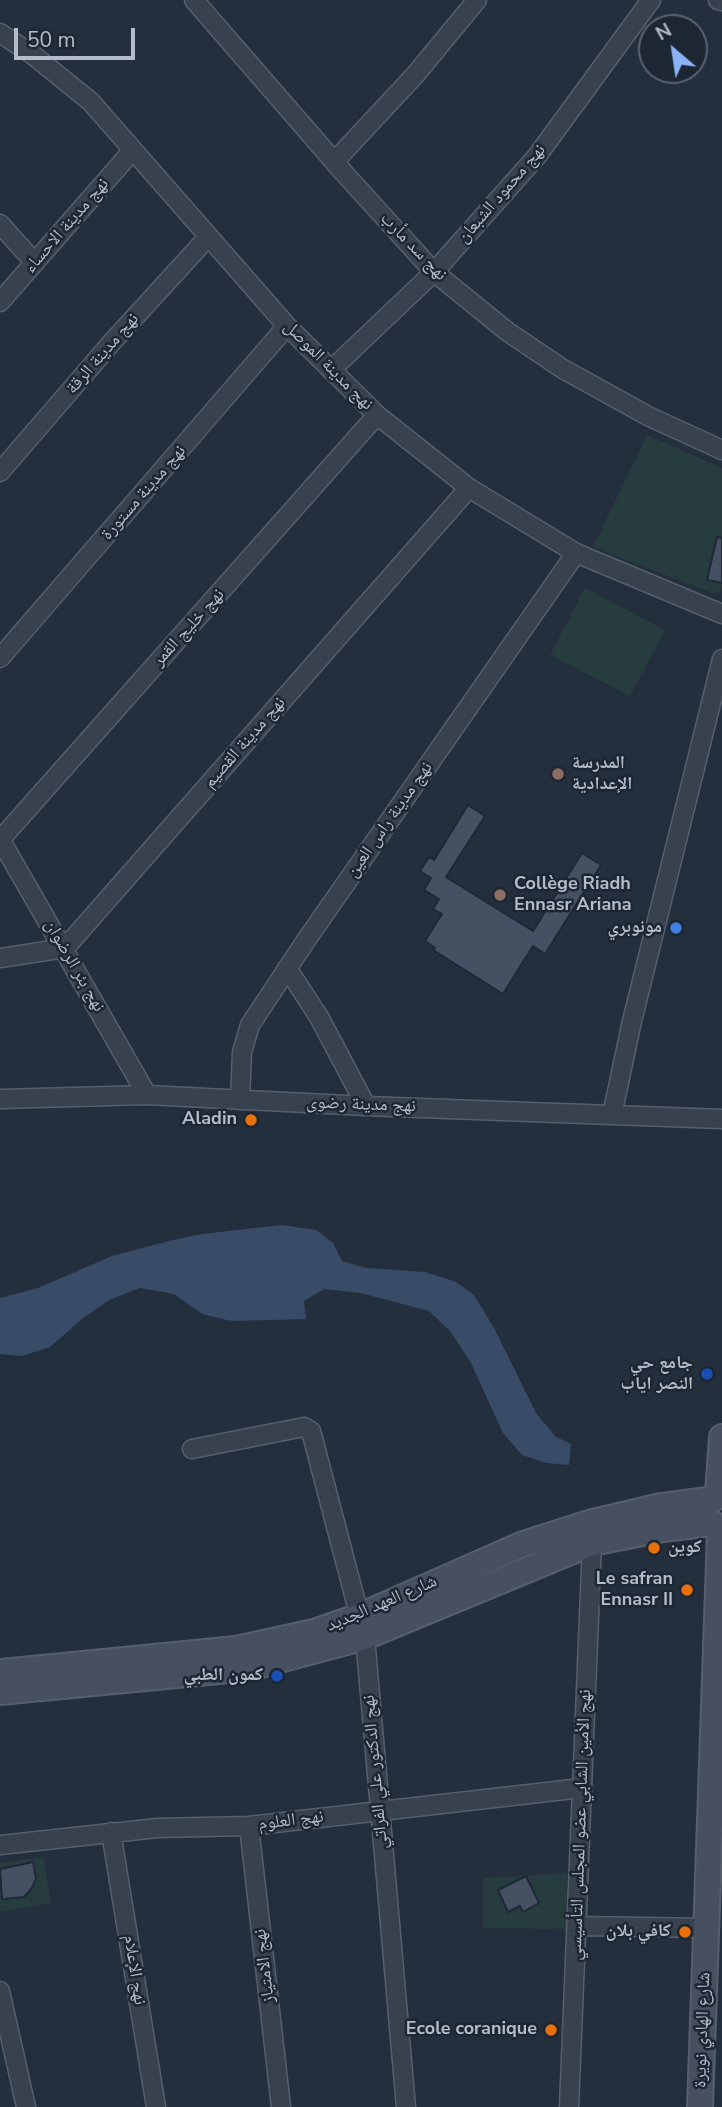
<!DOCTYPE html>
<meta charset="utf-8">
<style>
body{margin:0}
#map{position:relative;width:722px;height:2107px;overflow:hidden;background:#242f3e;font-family:"Nunito Sans",sans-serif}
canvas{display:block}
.north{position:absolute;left:638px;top:14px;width:70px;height:70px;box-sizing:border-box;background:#1d2633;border:2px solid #59626f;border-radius:50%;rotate:331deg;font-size:19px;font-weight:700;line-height:28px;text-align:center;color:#b4bcc9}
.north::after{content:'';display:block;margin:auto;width:24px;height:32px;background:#8ab4f8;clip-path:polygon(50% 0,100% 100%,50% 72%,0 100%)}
.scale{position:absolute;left:14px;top:28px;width:121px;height:32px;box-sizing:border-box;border:4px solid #b4bcc9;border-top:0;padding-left:9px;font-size:21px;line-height:24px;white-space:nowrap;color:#b4bcc9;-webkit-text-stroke:5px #1d2633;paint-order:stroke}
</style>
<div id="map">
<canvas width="722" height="2107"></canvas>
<div class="north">N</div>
<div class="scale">50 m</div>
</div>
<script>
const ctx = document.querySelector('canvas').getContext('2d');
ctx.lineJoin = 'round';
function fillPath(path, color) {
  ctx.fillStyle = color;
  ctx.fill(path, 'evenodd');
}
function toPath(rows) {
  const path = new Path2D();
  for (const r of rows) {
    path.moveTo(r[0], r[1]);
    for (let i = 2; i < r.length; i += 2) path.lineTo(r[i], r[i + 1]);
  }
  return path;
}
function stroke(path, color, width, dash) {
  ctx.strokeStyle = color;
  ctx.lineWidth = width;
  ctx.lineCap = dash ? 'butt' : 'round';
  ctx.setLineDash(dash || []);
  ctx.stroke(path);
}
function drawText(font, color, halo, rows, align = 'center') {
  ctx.font = font + ' "Nunito Sans","Noto Naskh Arabic",sans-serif';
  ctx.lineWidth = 5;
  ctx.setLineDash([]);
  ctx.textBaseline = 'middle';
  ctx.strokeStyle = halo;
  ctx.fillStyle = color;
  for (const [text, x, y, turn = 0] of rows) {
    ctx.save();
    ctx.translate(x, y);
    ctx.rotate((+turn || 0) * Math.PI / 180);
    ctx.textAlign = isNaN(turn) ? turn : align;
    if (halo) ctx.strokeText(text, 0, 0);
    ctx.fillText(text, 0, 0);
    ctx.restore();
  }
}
fillPath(toPath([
 [647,435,722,468,722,552,714,550,707,580,722,583,721,592,712,593,593,547],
 [585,588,665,630,630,696,550,655],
 [43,1857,51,1903,0,1912,0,1863],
 [567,1873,566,1929,483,1928,483,1878]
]), '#263c3f');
fillPath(toPath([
 [282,1225,316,1230,333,1243,342,1261,366,1268,425,1272,456,1282,474,1295,494,1328,536,1413,556,1437,571,1444,569,1465,546,1463,522,1455,503,1433,471,1363,450,1331,429,1311,361,1293,324,1289,304,1301,306,1319,231,1321,202,1314,174,1294,140,1288,109,1300,82,1319,50,1347,22,1356,0,1354,0,1298,38,1288,112,1256,173,1240,202,1234]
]), '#394c67');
const building = toPath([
 [717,537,722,538,722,583,707,580,717,537],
 [468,805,485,816,446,877,533,931,582,853,601,865,545,954,533,946,503,994,433,950,435,948,425,941,442,914,433,909,439,899,424,890,431,878,420,871,429,857,434,860,468,805],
 [33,1862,36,1878,32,1888,24,1897,2,1899,0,1869,33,1862],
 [526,1876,539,1903,523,1912,520,1906,508,1912,498,1890,526,1876]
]);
fillPath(building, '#455162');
stroke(building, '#1f2835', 2);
const minor = toPath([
 [194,0,344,173,434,272,508,332,563,369,648,416,722,450],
 [718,0,722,1],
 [0,33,33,55,91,102,287,326,377,415,469,488,576,553,722,614],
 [335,161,415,75,477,0],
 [0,224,35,263],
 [0,302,133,150],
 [331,370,434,272,537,156,651,0],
 [0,472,113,341,208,237],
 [0,658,287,326],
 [0,839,147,1095],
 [0,840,377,415],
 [0,958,65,948,469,488],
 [287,968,319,1017,366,1106],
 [0,1099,147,1095,366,1106,722,1119],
 [240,1100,242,1052,250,1025,307,939,576,553],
 [612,1115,632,1021,722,659],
 [192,1449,304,1427,311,1431,365,1637,406,2107],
 [249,1826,281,2107],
 [111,1832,156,2107],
 [0,1845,157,1828,249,1826,582,1788],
 [577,1926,707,1928],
 [0,1991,26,2107],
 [569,2107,592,1543]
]);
const secondary = toPath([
 [718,1493,722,1437],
 [0,1672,236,1649,314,1632,360,1616,523,1544,589,1523,661,1506,713,1499],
 [0,1692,250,1668,365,1637,592,1543,663,1529,712,1523],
 [700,2107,720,1533]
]);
stroke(minor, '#565f6c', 21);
stroke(secondary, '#565f6c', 28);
stroke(minor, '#38414e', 18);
stroke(secondary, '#465061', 24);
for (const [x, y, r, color] of [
 [558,774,7,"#8d6e63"],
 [500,895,7,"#8d6e63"],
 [676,928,7,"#3f7fe0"],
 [251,1120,7,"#e8710a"],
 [707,1374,7,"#1a4fb4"],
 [654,1548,7,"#e8710a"],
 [687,1590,7,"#e8710a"],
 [277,1676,7,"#1a4fb4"],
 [685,1932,7,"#e8710a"],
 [551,2030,7,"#e8710a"]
]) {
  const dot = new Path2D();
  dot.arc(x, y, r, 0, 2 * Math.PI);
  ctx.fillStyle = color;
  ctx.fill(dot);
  stroke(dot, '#1d2633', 2.5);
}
drawText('18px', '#b4bcc9', '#1d2633', [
 ["نهج محمود الشبعان",502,194,-49],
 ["نهج مدينة الاحساء",67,226,-49],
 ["نهج سد مأرب",413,247,46],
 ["نهج مدينة الرقة",103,354,-49],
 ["نهج مدينة الموصل",328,366,45],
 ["نهج مدينة مستورة",144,493,-49],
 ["نهج خليج القمر",189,628,-48],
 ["نهج مدينة القصيم",245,743,-49],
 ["نهج مدينة راس العين",390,820,-55],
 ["نهج بئر الرضوان",74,966,60],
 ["نهج مدينة رضوى",361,1105,2],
 ["شارع العهد الجديد",382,1604,-23],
 ["نهج الدكتور علي الفراتي",376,1772,-95],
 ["نهج العلوم",291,1821,-7],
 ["نهج الأمين الشابي عضو المجلس التأسيسي",581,1825,-88],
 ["نهج الامتياز",265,1966,-97],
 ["نهج الإعلام",134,1970,81],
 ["شارع الهادي نويرة",703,2030,-88]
]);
drawText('bold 18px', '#b4bcc9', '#1d2633', [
 ["المدرسة",572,764,"left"],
 ["الإعدادية",572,785,"left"],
 ["Collège Riadh",514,885,"left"],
 ["Ennasr Ariana",514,906,"left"],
 ["مونوبري",662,928],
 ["Aladin",237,1120],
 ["جامع حي",693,1364],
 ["النصر اياب",693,1385],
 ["كوين",668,1548,"left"],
 ["Le safran",673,1580],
 ["Ennasr II",673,1601],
 ["كمون الطبي",263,1676],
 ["كافي بلان",671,1932],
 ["Ecole coranique",537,2030]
], 'right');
</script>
